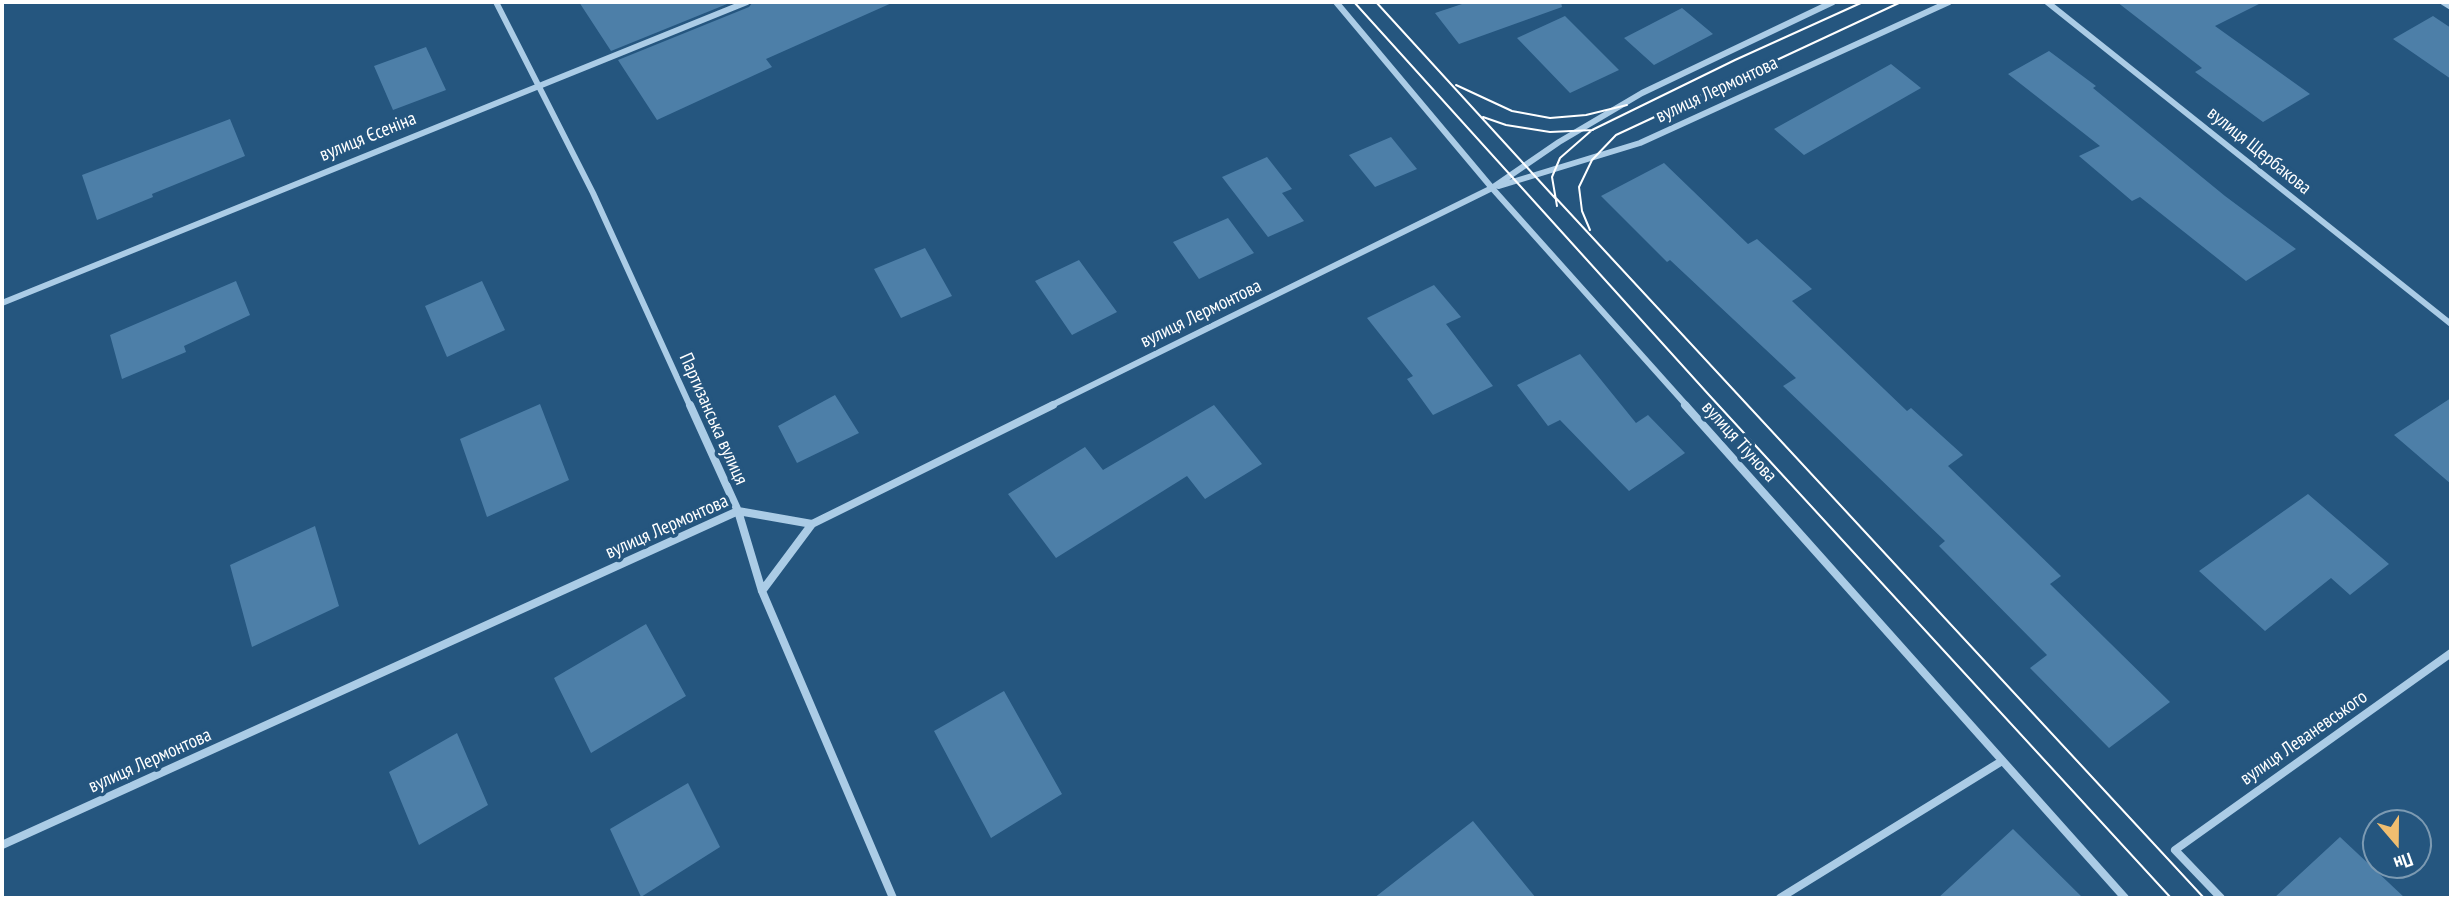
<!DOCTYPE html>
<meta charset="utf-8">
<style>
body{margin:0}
#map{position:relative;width:2453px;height:900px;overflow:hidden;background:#25567f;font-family:"PT Sans Narrow",sans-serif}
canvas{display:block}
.frame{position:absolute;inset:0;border:4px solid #fff;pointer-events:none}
.north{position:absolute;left:2362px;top:809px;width:70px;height:70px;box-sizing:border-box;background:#25567f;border:2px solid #7c9ab2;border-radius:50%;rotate:160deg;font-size:19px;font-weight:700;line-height:28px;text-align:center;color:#fff}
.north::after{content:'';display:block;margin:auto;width:24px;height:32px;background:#f0be70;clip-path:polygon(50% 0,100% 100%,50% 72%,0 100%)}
</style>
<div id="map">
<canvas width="2453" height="900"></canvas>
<div class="frame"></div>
<div class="north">Пн</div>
</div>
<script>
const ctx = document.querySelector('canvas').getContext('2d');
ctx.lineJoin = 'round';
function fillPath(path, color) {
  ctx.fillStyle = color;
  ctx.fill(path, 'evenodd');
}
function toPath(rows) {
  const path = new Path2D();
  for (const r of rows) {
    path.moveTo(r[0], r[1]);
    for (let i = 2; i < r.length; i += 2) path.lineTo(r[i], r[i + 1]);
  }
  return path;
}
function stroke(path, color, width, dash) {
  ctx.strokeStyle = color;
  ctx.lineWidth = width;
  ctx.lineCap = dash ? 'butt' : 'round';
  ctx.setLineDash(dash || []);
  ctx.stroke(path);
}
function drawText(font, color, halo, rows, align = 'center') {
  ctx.font = font + ' "PT Sans Narrow",sans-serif';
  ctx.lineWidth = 7;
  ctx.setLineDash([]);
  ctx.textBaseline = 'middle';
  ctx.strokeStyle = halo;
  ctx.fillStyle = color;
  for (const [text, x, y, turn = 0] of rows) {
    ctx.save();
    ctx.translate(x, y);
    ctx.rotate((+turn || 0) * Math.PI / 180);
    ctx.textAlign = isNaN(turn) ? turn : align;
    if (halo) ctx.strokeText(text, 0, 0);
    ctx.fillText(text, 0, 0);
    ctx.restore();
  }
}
fillPath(toPath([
 [579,2,732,2,611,51],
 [753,2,894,2,766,59,772,67,657,120,618,60,749,7],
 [1468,2,1561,2,1562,7,1459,44,1435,13],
 [2117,2,2263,2,2215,26,2310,94,2263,122,2195,72,2202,68],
 [1682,8,1713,34,1654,65,1624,38],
 [1565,16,1619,70,1570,93,1517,38],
 [2433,16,2451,28,2451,79,2393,39],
 [426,47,446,90,393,110,374,66],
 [2049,51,2096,86,2093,88,2225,196,2296,249,2246,281,2140,197,2132,201,2079,156,2100,146,2008,74],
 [1891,64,1921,88,1804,155,1774,129],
 [230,119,245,156,152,194,153,197,97,220,82,175],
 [1391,137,1417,169,1375,187,1349,155],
 [1267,157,1292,189,1282,193,1304,221,1268,237,1222,177],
 [1664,163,1748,244,1757,239,1812,289,1792,301,1907,411,1911,408,1963,455,1948,466,2061,576,2050,584,2170,702,2109,748,2030,668,2047,655,1939,546,1945,541,1783,386,1796,378,1670,260,1667,262,1601,196],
 [1228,218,1254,253,1199,279,1173,242],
 [925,248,952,296,901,318,874,269],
 [1079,260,1117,312,1072,335,1035,281],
 [236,281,250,315,184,346,186,352,122,379,110,335],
 [482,281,505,330,447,357,425,306],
 [1434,285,1461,317,1446,324,1493,386,1433,415,1407,379,1413,376,1367,318],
 [1580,354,1636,423,1648,415,1685,453,1629,491,1560,420,1548,426,1517,385],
 [835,395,859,433,797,463,778,426],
 [2451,398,2451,484,2394,435],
 [540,404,569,480,487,517,460,439],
 [1214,405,1262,464,1205,499,1187,476,1056,558,1008,494,1085,447,1103,470],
 [2308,494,2389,564,2350,595,2331,578,2265,631,2199,571],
 [315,526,339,606,252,647,230,565],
 [646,624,686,696,591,753,554,678],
 [1004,691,1062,794,991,838,934,731],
 [457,733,488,805,419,845,389,772],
 [688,783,720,847,641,897,610,829],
 [1473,821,1536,898,1374,898],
 [2013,829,2083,898,1938,898],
 [2340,837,2405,898,2274,898]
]), '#4d7fa8');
stroke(toPath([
 [496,2,593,193,690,406],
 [1336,2,1492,188,1687,406],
 [2047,2,2451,324],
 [2443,2,2451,7],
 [1499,186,1640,143,1949,2],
 [2,303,747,2],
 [1050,406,1492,188,1559,142,1642,93,1833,2]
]), '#abcce6', 6);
stroke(toPath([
 [690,405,738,511,762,591,893,898],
 [1685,405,2125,898],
 [762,591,812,524],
 [2,845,738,511,812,524,1053,405],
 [1780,898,2002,761],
 [2221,898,2175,850,2451,653]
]), '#abcce6', 8);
stroke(toPath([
 [1354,2,1709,395,2171,898],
 [1376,2,1555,198],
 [1456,85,1512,111,1550,118,1586,115,1627,105],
 [1483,117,1506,125,1550,132,1593,130],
 [1554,196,2204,898],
 [1557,206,1552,177,1560,158,1592,130,1735,60,1863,2],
 [1590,230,1582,211,1579,187,1592,160,1616,135,1901,2]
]), '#fff', 2);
drawText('19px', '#fff', '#25567f', [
 ["вулиця Лермонтова",1717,90,-25],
 ["вулиця Єсеніна",368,137,-22],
 ["вулиця Щербакова",2259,151,39],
 ["вулиця Лермонтова",1201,314,-26],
 ["Партизанська вулиця",713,419,66],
 ["вулиця Тіунова",1739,442,48],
 ["вулиця Лермонтова",667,527,-24],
 ["вулиця Леваневського",2304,738,-35],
 ["вулиця Лермонтова",150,761,-24]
]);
</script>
